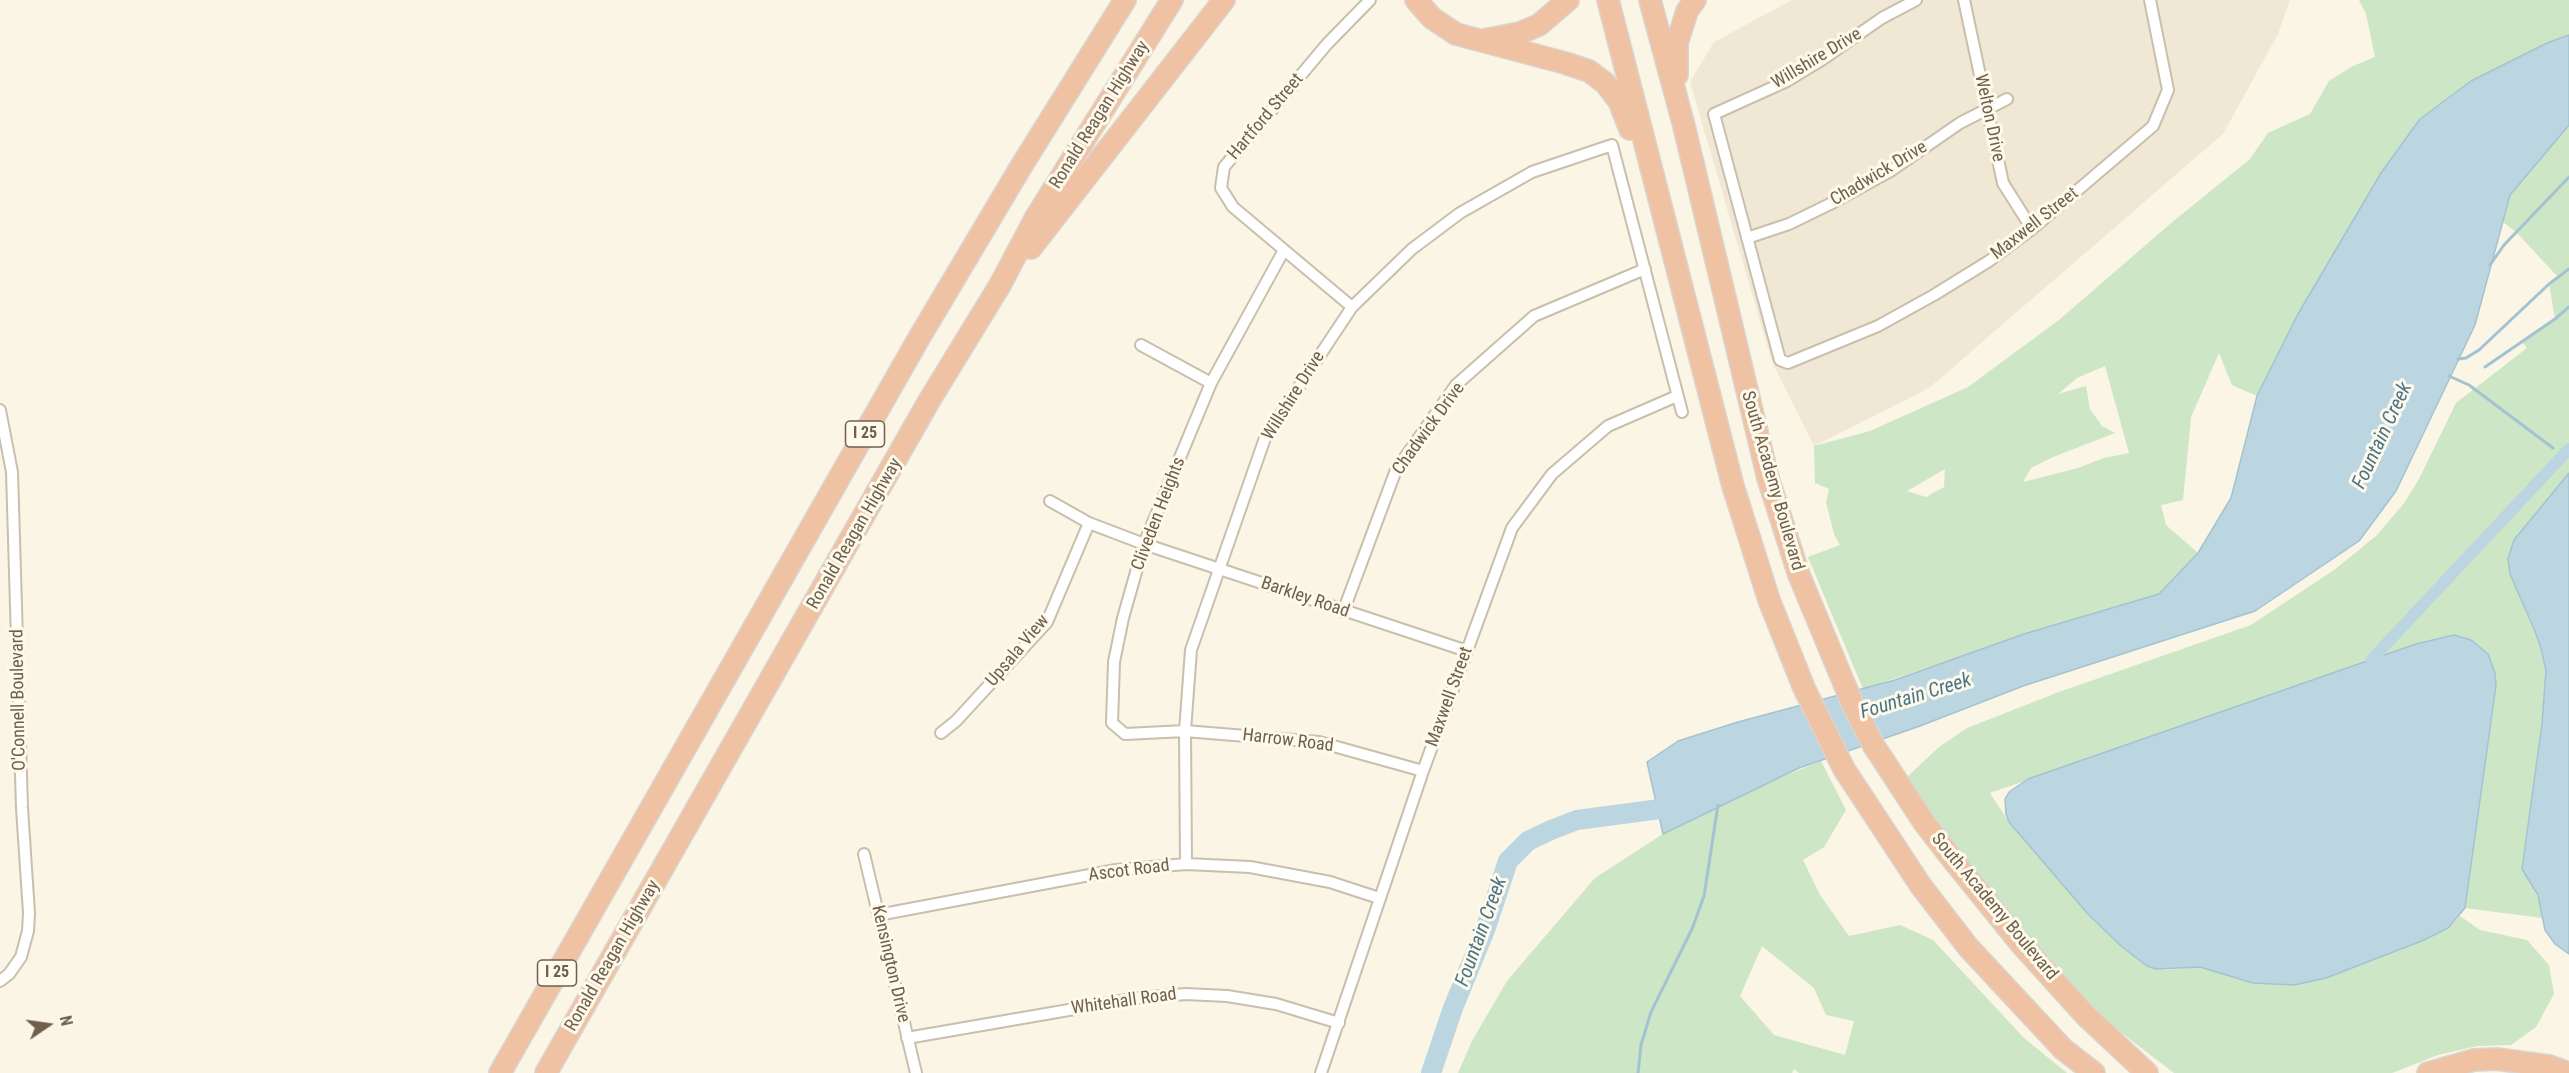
<!DOCTYPE html>
<style>
body{margin:0}
#map{position:relative;width:2569px;height:1073px;overflow:hidden;background:#faf5e5;font-family:"Roboto Condensed",sans-serif}
canvas{display:block}
.north{position:absolute;left:18px;top:995px;width:60px;height:60px;-webkit-text-stroke:4px #fdf9eb;paint-order:stroke;rotate:77deg;font-size:16px;font-weight:700;line-height:24px;text-align:center;color:#705f4d}
.north::after{content:'';display:block;margin:auto;width:21px;height:27px;background:#705f4d;clip-path:polygon(50% 0,100% 100%,50% 72%,0 100%)}
</style>
<div id="map">
<canvas width="2569" height="1073"></canvas>
<div class="north">N</div>
</div>
<script>
const ctx = document.querySelector('canvas').getContext('2d');
ctx.lineJoin = 'round';
function fillPath(path, color) {
  ctx.fillStyle = color;
  ctx.fill(path, 'evenodd');
}
function toPath(rows) {
  const path = new Path2D();
  for (const r of rows) {
    path.moveTo(r[0], r[1]);
    for (let i = 2; i < r.length; i += 2) path.lineTo(r[i], r[i + 1]);
  }
  return path;
}
function stroke(path, color, width, dash) {
  ctx.strokeStyle = color;
  ctx.lineWidth = width;
  ctx.lineCap = dash ? 'butt' : 'round';
  ctx.setLineDash(dash || []);
  ctx.stroke(path);
}
function drawText(font, color, halo, rows, align = 'center') {
  ctx.font = font + ' "Roboto Condensed",sans-serif';
  ctx.lineWidth = 6;
  ctx.setLineDash([]);
  ctx.textBaseline = 'middle';
  ctx.strokeStyle = halo;
  ctx.fillStyle = color;
  for (const [text, x, y, turn = 0] of rows) {
    ctx.save();
    ctx.translate(x, y);
    ctx.rotate((+turn || 0) * Math.PI / 180);
    ctx.textAlign = isNaN(turn) ? turn : align;
    if (halo) ctx.strokeText(text, 0, 0);
    ctx.fillText(text, 0, 0);
    ctx.restore();
  }
}
fillPath(toPath([
 [1792,0,2290,0,2278,34,2223,134,1929,388,1814,446,1772,362,1690,82,1714,42]
]), '#f0e8d4');
fillPath(toPath([
 [2359,0,2569,0,2569,35,2547,43,2335,252,2257,396,2232,385,2219,353,2191,417,2183,500,2161,505,2166,525,2198,553,2159,595,2056,625,1863,689,1808,557,1840,545,1834,534,1826,502,1829,489,1815,483,1814,446,1870,431,1968,387,2059,320,2170,224,2250,159,2268,133,2310,114,2329,81,2353,66,2375,57,2366,14],
 [2105,366,2129,453,2104,458,2078,468,2023,482,2031,468,2053,457,2115,433,2102,426,2090,409,2086,386,2058,394,2077,378],
 [1945,469,1944,487,1926,497,1907,491],
 [2569,125,2569,476,2510,574,2541,648,2546,671,2533,886,2541,906,2542,918,2465,908,2496,685,2152,737,1990,793,2009,822,2164,970,2200,967,2253,983,2347,969,2424,940,2448,928,2460,916,2480,930,2527,940,2549,965,2554,994,2536,1027,2511,1045,2477,1046,2438,1055,2392,1073,2174,1073,2101,1017,2021,937,1953,852,1906,778,1939,747,1967,728,2059,692,2251,625,2334,570,2376,536,2405,502,2419,479,2456,403,2527,348,2522,342,2555,319,2549,284,2558,277,2516,232,2503,222,2510,195],
 [1821,761,1846,810,1824,847,1803,860,1820,895,1849,936,1900,925,1933,940,2024,1038,2067,1073,1799,1073,1794,1069,1792,1073,1458,1073,1472,1041,1507,981,1595,878,1663,834,1718,803],
 [1762,946,1814,988,1826,1015,1854,1021,1845,1055,1774,1035,1740,996]
]), '#cde6c5');
const water = toPath([
 [2569,35,2569,125,2510,195,2475,325,2396,491,2359,541,2255,611,2023,686,1920,726,1799,768,1663,834,1647,762,1678,741,1738,722,1895,680,2024,634,2159,594,2198,553,2231,498,2257,396,2298,314,2381,173,2420,119,2471,81,2547,43,2569,35],
 [2569,473,2569,954,2555,944,2545,930,2538,895,2522,869,2542,724,2546,671,2541,648,2534,629,2510,574,2508,559,2514,540,2569,473],
 [2454,635,2471,640,2488,654,2495,673,2496,685,2465,908,2448,928,2424,940,2326,978,2294,985,2253,983,2200,967,2156,969,2147,966,2121,946,2087,913,2009,822,2006,814,2005,799,2009,792,2028,779,2416,644,2454,635]
]);
fillPath(water, '#bcd6e1');
stroke(water, '#a3c3d2', 1.5);
stroke(toPath([
 [2490,265,2504,245,2569,177],
 [2458,359,2466,358,2479,350,2549,284,2569,269],
 [2485,367,2555,319,2569,307],
 [2449,376,2469,385,2553,448],
 [1638,1073,1641,1045,1651,1012,1692,929,1704,896,1718,805]
]), '#a3c3d2', 3);
stroke(toPath([
 [2372,659,2569,449]
]), '#bcd6e1', 12);
stroke(toPath([
 [1431,1073,1453,1008,1485,930,1508,861,1528,841,1551,830,1577,820,1675,807,1683,804]
]), '#bcd6e1', 20);
const street = toPath([
 [1916,0,1882,18,1823,59,1787,81,1714,114,1780,360,1788,363,1878,326,1934,295,1989,261,2032,229,2153,126,2168,90,2150,0],
 [1964,0,2003,183,2032,229],
 [1747,238,1789,224,1830,204,1892,170,1960,123,2007,99],
 [1284,250,1211,383,1144,544,1123,618,1114,662,1112,723,1125,734,1185,731,1319,742,1423,771],
 [1352,307,1233,207,1221,188,1224,167,1327,44,1370,0],
 [1141,345,1211,383],
 [0,410,12,472,22,808,29,913,28,931,21,957,9,974,0,981],
 [1050,501,1089,523,1144,544,1467,651],
 [1343,612,1396,470,1456,385,1534,316,1645,269],
 [941,733,956,721,1047,622,1089,523],
 [864,854,916,1073],
 [1186,864,1185,731,1191,650,1265,438,1352,307,1412,249,1460,213,1532,172,1612,145,1682,412],
 [878,915,1116,870,1186,864,1250,867,1330,882,1379,898],
 [907,1038,1138,998,1186,994,1227,996,1276,1004,1339,1023],
 [1321,1073,1423,771,1512,528,1552,474,1608,426,1677,396]
]);
const highway = toPath([
 [1416,0,1432,18,1456,34,1565,63,1589,71,1605,83,1619,101,1630,129],
 [1608,0,1733,486,1769,600,1804,688,1844,769,1921,886,1968,947,2063,1049,2094,1073],
 [1650,0,1684,126,1768,478,1799,575,1853,705,1874,746,1925,824,1953,860,2021,944,2086,1016,2147,1073],
 [1484,40,1520,33,1539,25,1568,0],
 [1677,75,1677,43,1687,11,1695,0],
 [1031,248,1224,0],
 [500,1073,919,338,1022,165,1125,0],
 [546,1073,929,401,1000,285,1036,217,1172,0],
 [2428,1073,2474,1060,2496,1059,2549,1066,2568,1073]
]);
stroke(street, '#cabeac', 14);
stroke(highway, '#dad5d1', 24);
stroke(street, '#fff', 10);
stroke(highway, '#eec2a2', 21);
for (const [x, y, w] of [
 [865,434,39],
 [557,973,39]
]) {
  const box = new Path2D();
  box.roundRect(x - w / 2, y - 13, w, 26, 4.5);
  ctx.fillStyle = '#fdf9eb';
  ctx.fill(box);
  stroke(box, '#705f4d', 1.5);
}
drawText('bold 16px', '#705f4d', null, [
 ["I 25",865,434],
 ["I 25",557,973]
]);
drawText('18px', '#705f4d', '#fdf9eb', [
 ["Willshire Drive",1817,59,-31],
 ["Ronald Reagan Highway",1100,115,-58],
 ["Hartford Street",1266,117,-50],
 ["Welton Drive",1989,118,78],
 ["Chadwick Drive",1879,174,-31],
 ["Maxwell Street",2035,224,-38],
 ["Willshire Drive",1294,396,-58],
 ["Chadwick Drive",1429,429,-54],
 ["South Academy Boulevard",1772,481,74],
 ["Cliveden Heights",1159,514,-69],
 ["Ronald Reagan Highway",855,534,-60],
 ["Barkley Road",1305,598,19],
 ["Upsala View",1018,651,-50],
 ["Maxwell Street",1450,697,-70],
 ["O'Connell Boulevard",19,700,-91],
 ["Harrow Road",1288,741,7],
 ["Ascot Road",1129,871,-7],
 ["South Academy Boulevard",1994,907,50],
 ["Ronald Reagan Highway",613,956,-60],
 ["Kensington Drive",890,964,77],
 ["Whitehall Road",1124,1002,-8]
]);
drawText('italic 20px', '#4c7488', '#fdf9eb', [
 ["Fountain Creek",2383,436,-65],
 ["Fountain Creek",1916,697,-17],
 ["Fountain Creek",1482,932,-70]
]);
</script>
